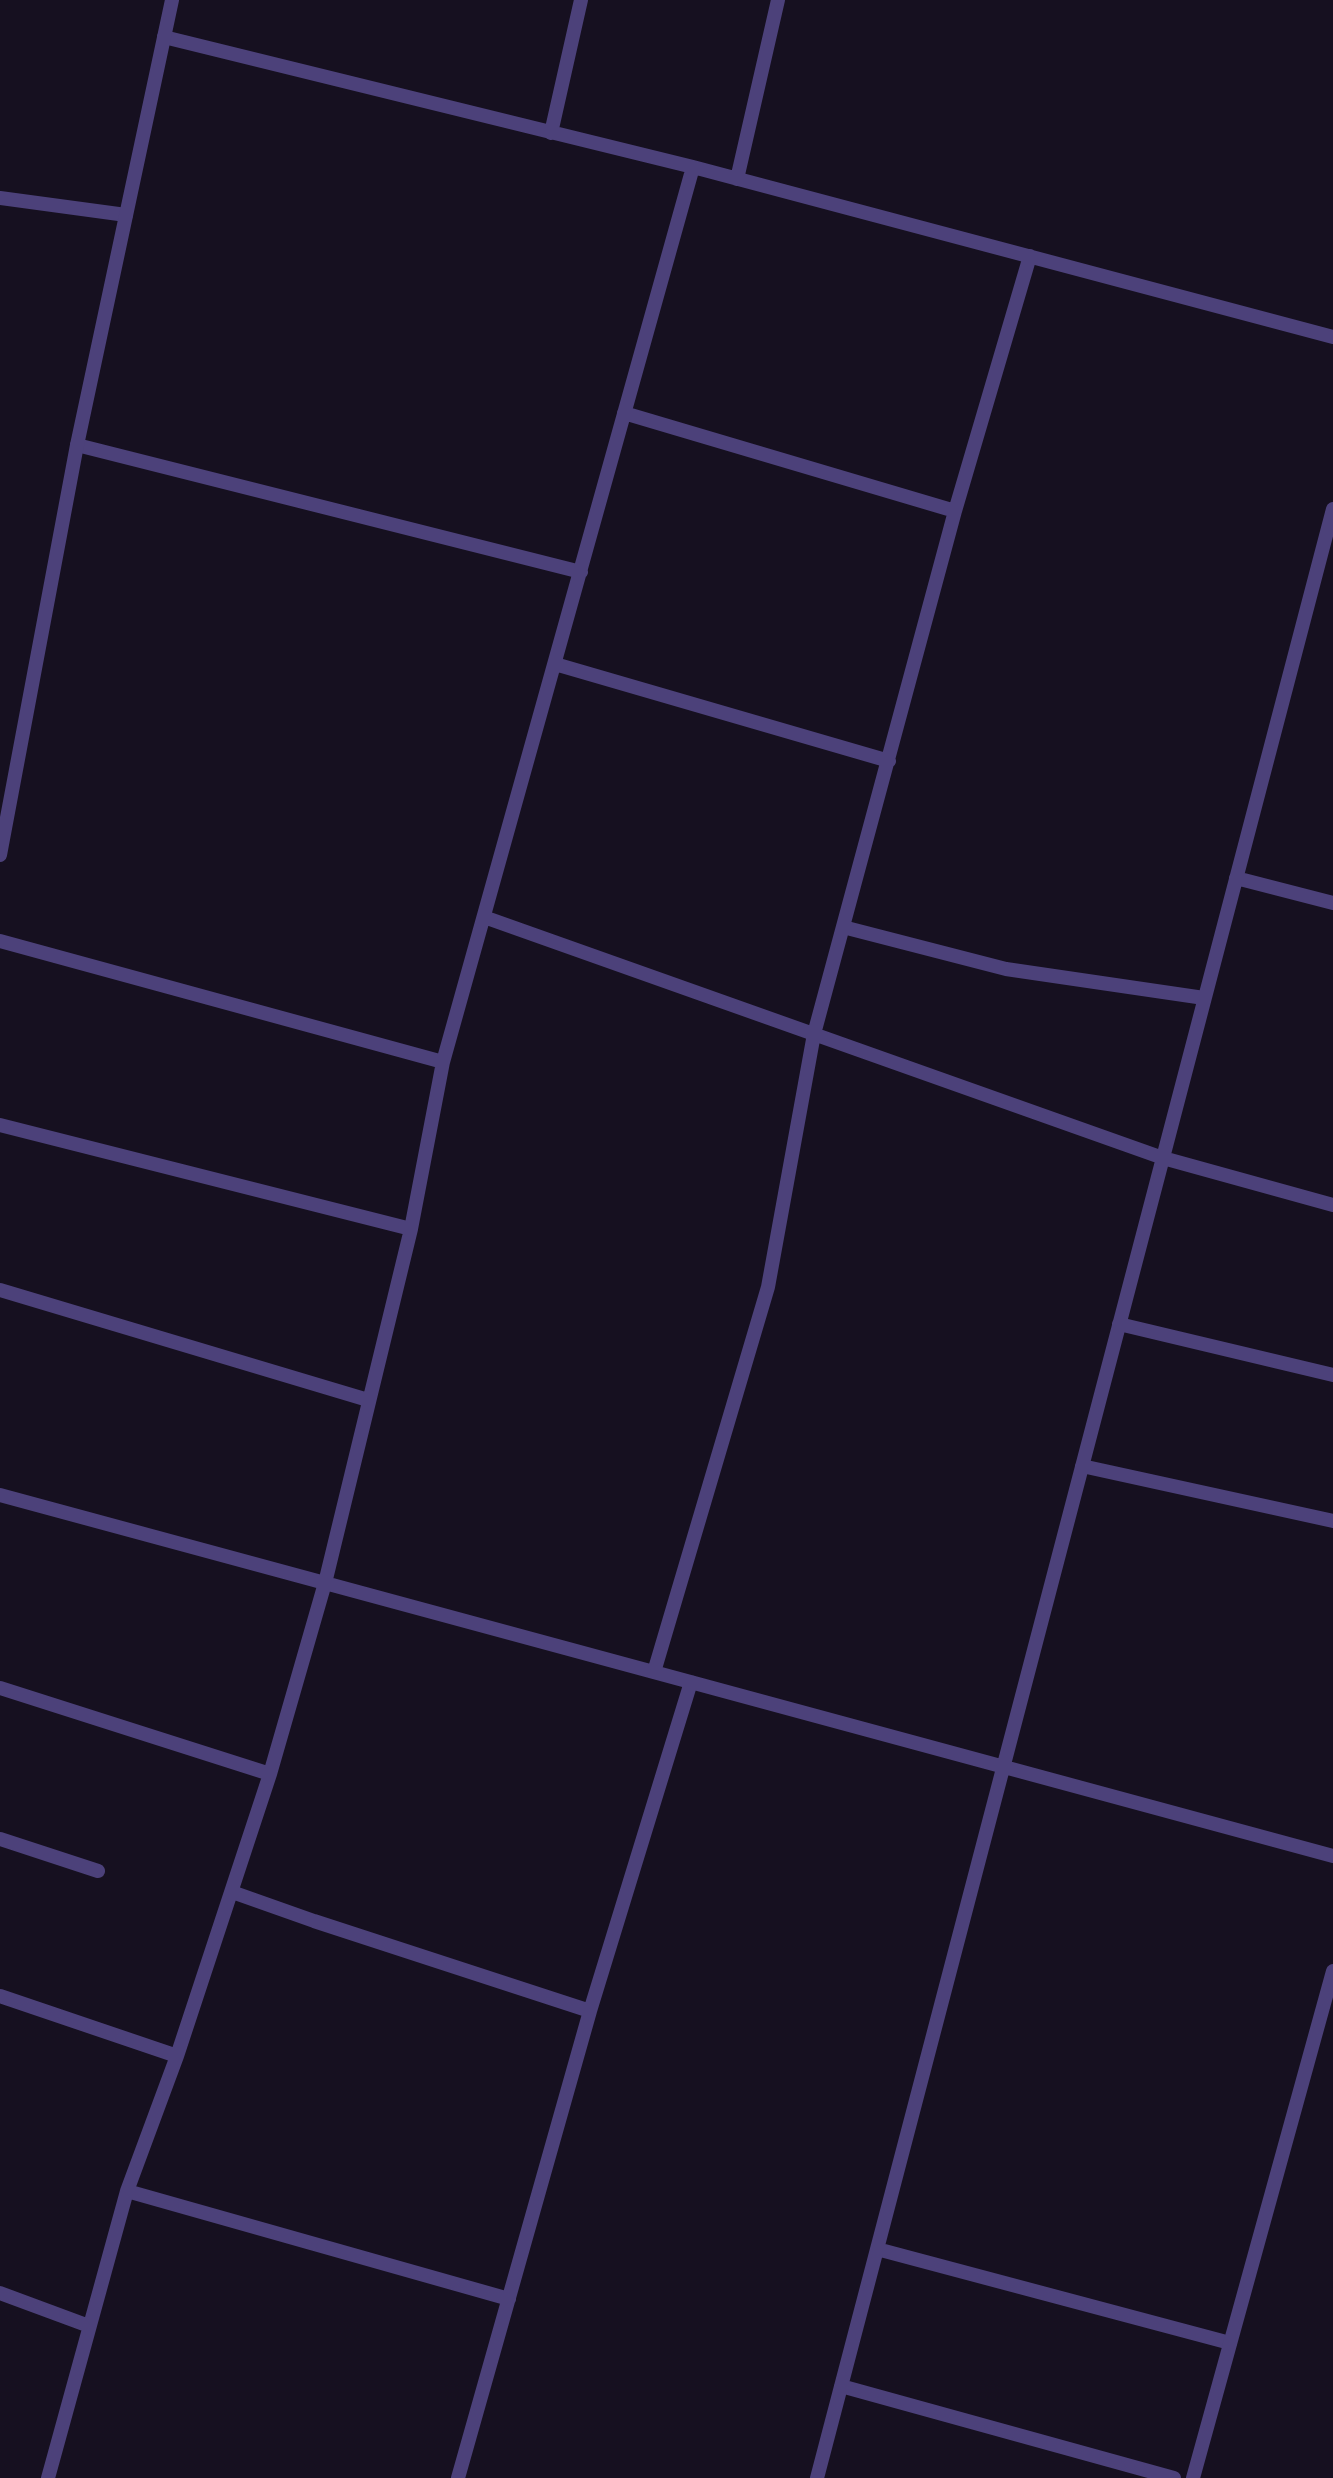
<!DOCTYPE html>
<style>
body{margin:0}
canvas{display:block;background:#161020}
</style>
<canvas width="1333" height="2478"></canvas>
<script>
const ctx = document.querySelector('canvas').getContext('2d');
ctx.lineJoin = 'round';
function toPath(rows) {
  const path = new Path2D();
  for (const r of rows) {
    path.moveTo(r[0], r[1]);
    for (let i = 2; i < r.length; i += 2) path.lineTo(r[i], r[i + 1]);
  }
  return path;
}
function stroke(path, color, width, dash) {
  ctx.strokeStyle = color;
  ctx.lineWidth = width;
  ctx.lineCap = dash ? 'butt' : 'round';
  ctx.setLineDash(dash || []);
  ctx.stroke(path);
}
stroke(toPath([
 [164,37,693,167,1333,337],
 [551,133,581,0],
 [737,179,778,0],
 [0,198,126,215],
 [624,413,955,511],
 [77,445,581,572],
 [555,664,889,761],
 [1236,878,1333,903],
 [484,917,1163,1158,1333,1205],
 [843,927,1006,969,1204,998],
 [0,941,443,1062],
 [0,1125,411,1229],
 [0,1290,368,1400],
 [1119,1324,1333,1375],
 [1082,1466,1333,1521],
 [0,1495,1333,1856],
 [654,1672,768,1287,814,1034,955,511,1030,256],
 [0,1688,270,1774],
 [0,1839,98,1871],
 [232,1892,314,1921,590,2011],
 [0,1996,177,2056],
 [127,2191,509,2299],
 [877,2249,1230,2343],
 [0,2293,89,2326],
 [841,2386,1174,2478],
 [48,2478,127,2191,177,2056,270,1774,325,1583,411,1229,443,1062,693,167],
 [458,2478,590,2011,691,1682],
 [817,2478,1333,509]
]), '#4c417a', 14);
stroke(toPath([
 [0,855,77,445,172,0],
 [1193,2478,1333,1971]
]), '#4c417a', 14);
</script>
